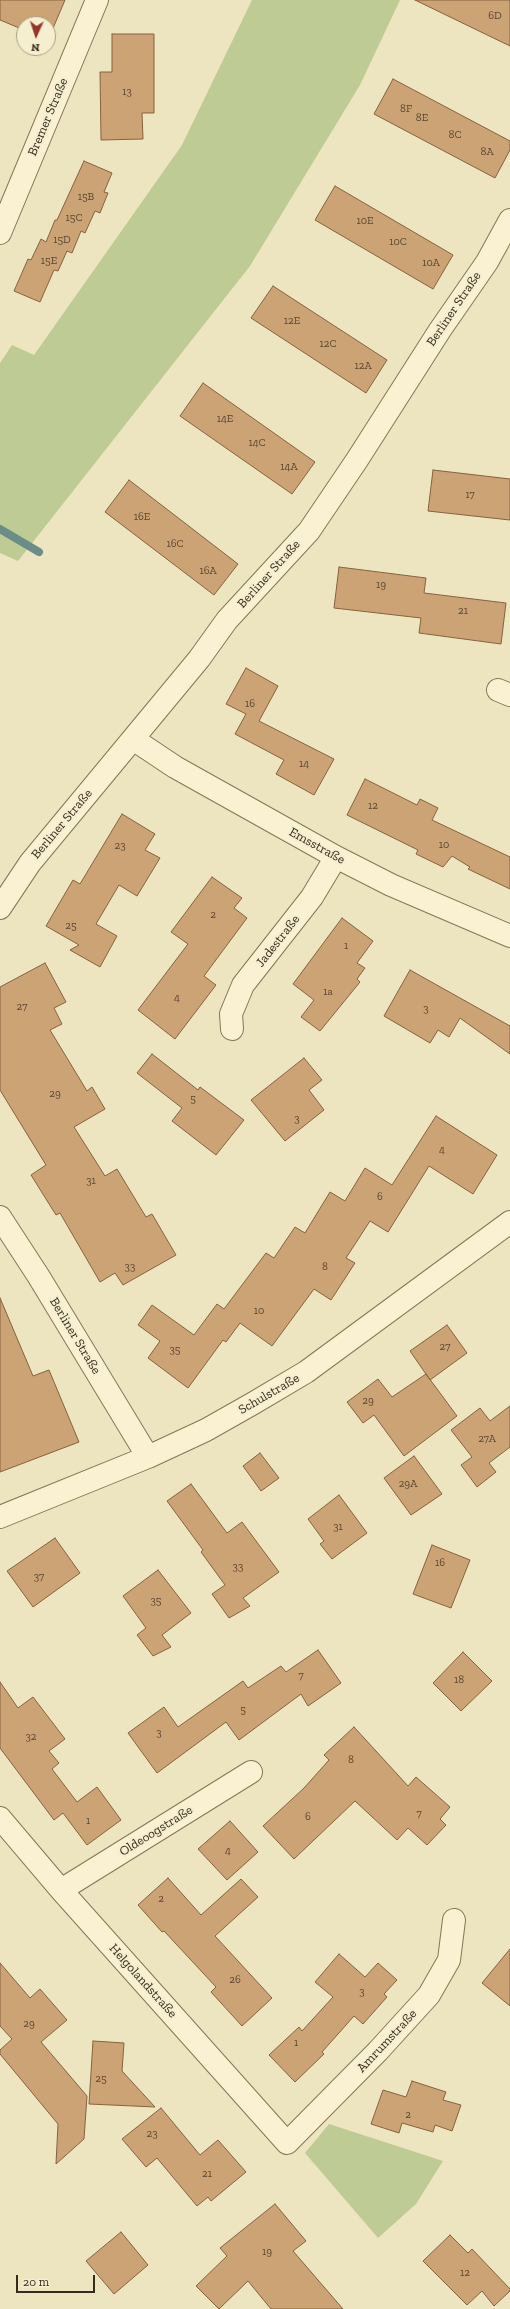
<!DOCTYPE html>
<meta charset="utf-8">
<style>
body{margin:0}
#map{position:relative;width:510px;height:2309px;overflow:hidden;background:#ede5bf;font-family:"Zilla Slab",serif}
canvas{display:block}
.north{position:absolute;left:16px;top:16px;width:40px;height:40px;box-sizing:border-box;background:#f5eecf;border:1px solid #a9a087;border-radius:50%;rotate:183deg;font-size:11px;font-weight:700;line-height:16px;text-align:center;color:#362b1c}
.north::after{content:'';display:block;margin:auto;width:14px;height:18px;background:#953428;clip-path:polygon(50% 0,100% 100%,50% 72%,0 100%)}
.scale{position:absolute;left:16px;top:2275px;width:79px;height:18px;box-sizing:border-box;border:2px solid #362b1c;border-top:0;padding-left:5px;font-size:12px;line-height:14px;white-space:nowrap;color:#362b1c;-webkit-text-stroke:3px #f5eecf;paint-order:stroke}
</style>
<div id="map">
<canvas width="510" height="2309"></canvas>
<div class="north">N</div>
<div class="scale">20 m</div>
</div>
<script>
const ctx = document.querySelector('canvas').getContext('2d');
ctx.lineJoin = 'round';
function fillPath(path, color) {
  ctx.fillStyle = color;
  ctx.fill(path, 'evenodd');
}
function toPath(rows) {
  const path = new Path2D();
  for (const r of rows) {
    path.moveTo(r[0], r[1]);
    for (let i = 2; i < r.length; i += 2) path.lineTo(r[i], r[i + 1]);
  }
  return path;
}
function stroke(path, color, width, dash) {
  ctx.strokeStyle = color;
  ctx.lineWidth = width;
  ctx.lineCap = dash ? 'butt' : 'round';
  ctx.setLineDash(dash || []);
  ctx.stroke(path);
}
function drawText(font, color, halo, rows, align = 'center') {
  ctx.font = font + ' "Zilla Slab",serif';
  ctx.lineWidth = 4;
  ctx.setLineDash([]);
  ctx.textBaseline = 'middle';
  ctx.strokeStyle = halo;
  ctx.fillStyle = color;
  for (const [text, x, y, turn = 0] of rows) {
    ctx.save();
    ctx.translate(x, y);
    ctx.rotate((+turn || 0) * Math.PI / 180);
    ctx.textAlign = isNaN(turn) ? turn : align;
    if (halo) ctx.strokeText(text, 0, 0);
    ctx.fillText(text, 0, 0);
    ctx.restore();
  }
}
fillPath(toPath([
 [252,0,400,0,360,85,250,266,18,561,0,553,0,363,12,345,34,355,182,145],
 [329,2124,443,2161,416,2204,378,2238,305,2153]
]), '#becb94');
stroke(toPath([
 [0,529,39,552]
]), '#6a8d88', 8);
const building = toPath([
 [0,0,65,0,48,40,48,24,24,24,24,30,0,20,0,0],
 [415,0,510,0,510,46,415,0],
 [112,34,154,34,154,113,142,113,143,139,101,140,100,72,112,72,112,34],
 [393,79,510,141,510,150,495,178,374,114,393,79],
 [84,161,112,173,104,192,108,193,100,213,95,211,85,233,81,231,72,253,67,251,58,271,54,270,40,302,14,291,28,259,31,260,41,239,46,242,55,220,57,220,84,161],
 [335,186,453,255,433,289,315,220,335,186],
 [273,286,387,360,366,393,251,318,273,286],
 [203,383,315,462,292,494,180,416,203,383],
 [433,470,510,479,510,520,428,511,433,470],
 [129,480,238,564,214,595,105,512,129,480],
 [339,567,426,578,424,593,506,603,501,644,419,633,421,618,334,608,339,567],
 [246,668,278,686,259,721,334,759,314,795,276,774,284,760,235,734,246,714,226,704,246,668],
 [365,779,417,805,420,799,438,808,432,820,510,857,510,889,468,869,470,867,452,856,443,867,416,854,418,850,347,815,365,779],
 [122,814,155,834,145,850,160,858,137,896,119,885,96,924,117,936,100,967,70,950,79,945,46,926,73,880,80,884,122,814],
 [212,877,242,898,234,908,247,918,204,976,216,985,175,1039,138,1010,188,944,171,932,212,877],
 [342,918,373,941,357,963,365,968,357,979,360,982,320,1031,301,1017,314,1000,293,984,342,918],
 [45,963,66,1002,54,1008,62,1024,50,1030,87,1091,92,1087,105,1109,74,1127,105,1176,117,1169,146,1217,152,1214,176,1255,123,1285,115,1273,100,1282,60,1213,56,1215,31,1175,46,1165,0,1090,0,987,45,963],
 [410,970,510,1026,510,1054,460,1018,449,1037,438,1030,430,1043,384,1016,410,970],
 [152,1054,198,1090,200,1087,244,1120,216,1155,172,1121,182,1108,137,1073,152,1054],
 [304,1058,322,1080,309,1090,324,1110,285,1141,251,1100,304,1058],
 [436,1116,497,1155,473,1194,429,1166,388,1232,370,1221,346,1258,355,1263,331,1300,314,1289,272,1346,240,1323,226,1342,223,1340,188,1388,148,1358,160,1341,138,1325,152,1305,194,1335,217,1304,224,1309,266,1253,274,1258,295,1227,305,1233,330,1192,345,1201,365,1168,392,1185,436,1116],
 [0,1298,33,1376,49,1370,79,1442,0,1472,0,1298],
 [447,1325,467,1353,430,1380,410,1351,447,1325],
 [426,1374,457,1416,404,1456,374,1415,363,1423,347,1402,378,1379,392,1397,426,1374],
 [510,1406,510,1447,489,1463,496,1472,477,1487,461,1465,472,1457,451,1430,480,1408,490,1421,510,1406],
 [260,1453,279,1478,261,1491,243,1466,260,1453],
 [414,1456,442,1494,411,1515,384,1478,414,1456],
 [191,1484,227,1533,242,1522,279,1572,243,1598,250,1606,229,1618,212,1594,225,1585,201,1552,203,1550,167,1501,191,1484],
 [339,1495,367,1533,332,1559,320,1544,324,1541,308,1519,339,1495],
 [55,1538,80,1573,33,1607,7,1571,55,1538],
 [432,1545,470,1560,451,1608,413,1594,432,1545],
 [158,1570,191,1613,162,1635,171,1647,153,1656,137,1635,146,1628,123,1596,158,1570],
 [318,1650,341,1683,308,1706,301,1694,239,1740,226,1722,157,1773,128,1733,164,1707,178,1727,243,1681,248,1688,281,1666,286,1672,318,1650],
 [463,1652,492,1681,461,1711,433,1683,463,1652],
 [0,1682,18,1708,33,1697,65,1739,49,1751,59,1763,52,1769,77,1802,97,1787,121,1820,87,1845,63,1813,54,1820,0,1748,0,1682],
 [354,1727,408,1786,416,1777,450,1807,440,1819,446,1825,427,1845,408,1828,397,1840,355,1801,294,1859,263,1826,304,1788,329,1760,324,1755,354,1727],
 [230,1821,258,1852,227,1880,198,1849,230,1821],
 [168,1878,201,1915,241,1879,258,1897,215,1936,272,1998,242,2026,211,1992,216,1987,164,1931,162,1932,138,1905,168,1878],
 [510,1949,510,2006,482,1983,510,1949],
 [339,1954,365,1977,378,1963,397,1980,384,1994,387,1997,363,2024,354,2016,322,2052,324,2054,295,2082,269,2055,299,2027,302,2031,333,1997,315,1982,339,1954],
 [0,1963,30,1998,40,1989,67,2020,41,2042,87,2096,84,2139,56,2164,58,2124,0,2054,0,2050,12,2039,0,2026,0,1963],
 [93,2041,124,2043,122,2071,155,2107,89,2104,93,2041],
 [412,2081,446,2092,443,2100,461,2105,452,2131,435,2125,433,2132,402,2123,399,2133,371,2124,383,2090,406,2097,412,2081],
 [161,2108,200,2155,218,2140,246,2172,211,2201,208,2197,197,2206,157,2158,146,2167,122,2139,161,2108],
 [275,2204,306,2241,293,2251,343,2309,271,2309,248,2281,219,2309,196,2286,227,2256,220,2248,275,2204],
 [121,2232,148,2265,114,2294,86,2261,121,2232],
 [450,2235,468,2253,472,2249,510,2289,510,2291,494,2306,482,2291,467,2305,423,2261,450,2235]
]);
fillPath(building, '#cca375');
stroke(building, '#85623e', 1);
const minor = toPath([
 [0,233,97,0],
 [498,690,510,695],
 [133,739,175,767,336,857,391,885,510,936],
 [0,908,30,863,199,659,227,620,309,531,357,460,440,330,487,262,510,220],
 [232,1029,231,1014,243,985,312,897,336,857],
 [0,1217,39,1277,148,1457],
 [0,1517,148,1457,206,1430,252,1404,306,1372,510,1222],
 [0,1818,61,1890,287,2143,378,2051,429,1995,449,1960,454,1920],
 [61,1890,251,1772]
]);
stroke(minor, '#867658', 24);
stroke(minor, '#f9f1d2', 22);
drawText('11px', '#5c4932', null, [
 ["6D",495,16],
 ["13",127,92],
 ["8F",406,109],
 ["8E",422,118],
 ["8C",455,135],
 ["8A",487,152],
 ["15B",86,197],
 ["15C",74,218],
 ["10E",365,221],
 ["15D",62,240],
 ["10C",398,242],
 ["15E",49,261],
 ["10A",431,263],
 ["12E",292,321],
 ["12C",328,344],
 ["12A",363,366],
 ["14E",225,419],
 ["14C",257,443],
 ["14A",289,467],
 ["17",470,495],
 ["16E",142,517],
 ["16C",175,544],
 ["16A",208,571],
 ["19",381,585],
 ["21",463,611],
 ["16",250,704],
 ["14",304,764],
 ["12",373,806],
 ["10",444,845],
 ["23",120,846],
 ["2",213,915],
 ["25",71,926],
 ["1",346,946],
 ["1a",328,992],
 ["4",177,998],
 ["27",22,1007],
 ["3",426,1009],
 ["29",55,1094],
 ["5",193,1099],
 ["3",297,1119],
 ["4",442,1150],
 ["31",91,1181],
 ["6",380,1197],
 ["33",130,1267],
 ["8",325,1267],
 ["10",259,1311],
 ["27",445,1347],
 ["35",175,1350],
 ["29",368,1401],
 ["27A",487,1439],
 ["29A",408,1484],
 ["31",338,1527],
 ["16",440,1563],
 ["33",238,1567],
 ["37",39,1577],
 ["35",156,1601],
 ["7",301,1676],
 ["18",459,1680],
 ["5",243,1710],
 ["3",159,1733],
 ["32",31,1737],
 ["8",351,1760],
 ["7",419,1814],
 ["6",308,1817],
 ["1",88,1821],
 ["4",228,1851],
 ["2",161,1899],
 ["26",235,1980],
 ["3",362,1992],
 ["29",29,2024],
 ["1",296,2043],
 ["25",101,2079],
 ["2",408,2115],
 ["23",152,2134],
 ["21",207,2174],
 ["19",267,2252],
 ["12",465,2273]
]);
drawText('13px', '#362b1c', '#f5eecf', [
 ["Bremer Straße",48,117,-67],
 ["Berliner Straße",454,309,-56],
 ["Berliner Straße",269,574,-48],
 ["Berliner Straße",62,824,-50],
 ["Emsstraße",317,846,29],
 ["Jadestraße",278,941,-52],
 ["Berliner Straße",75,1336,59],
 ["Schulstraße",269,1394,-30],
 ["Oldeoogstraße",156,1831,-32],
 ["Helgolandstraße",143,1981,48],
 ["Amrumstraße",387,2041,-47]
]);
</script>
